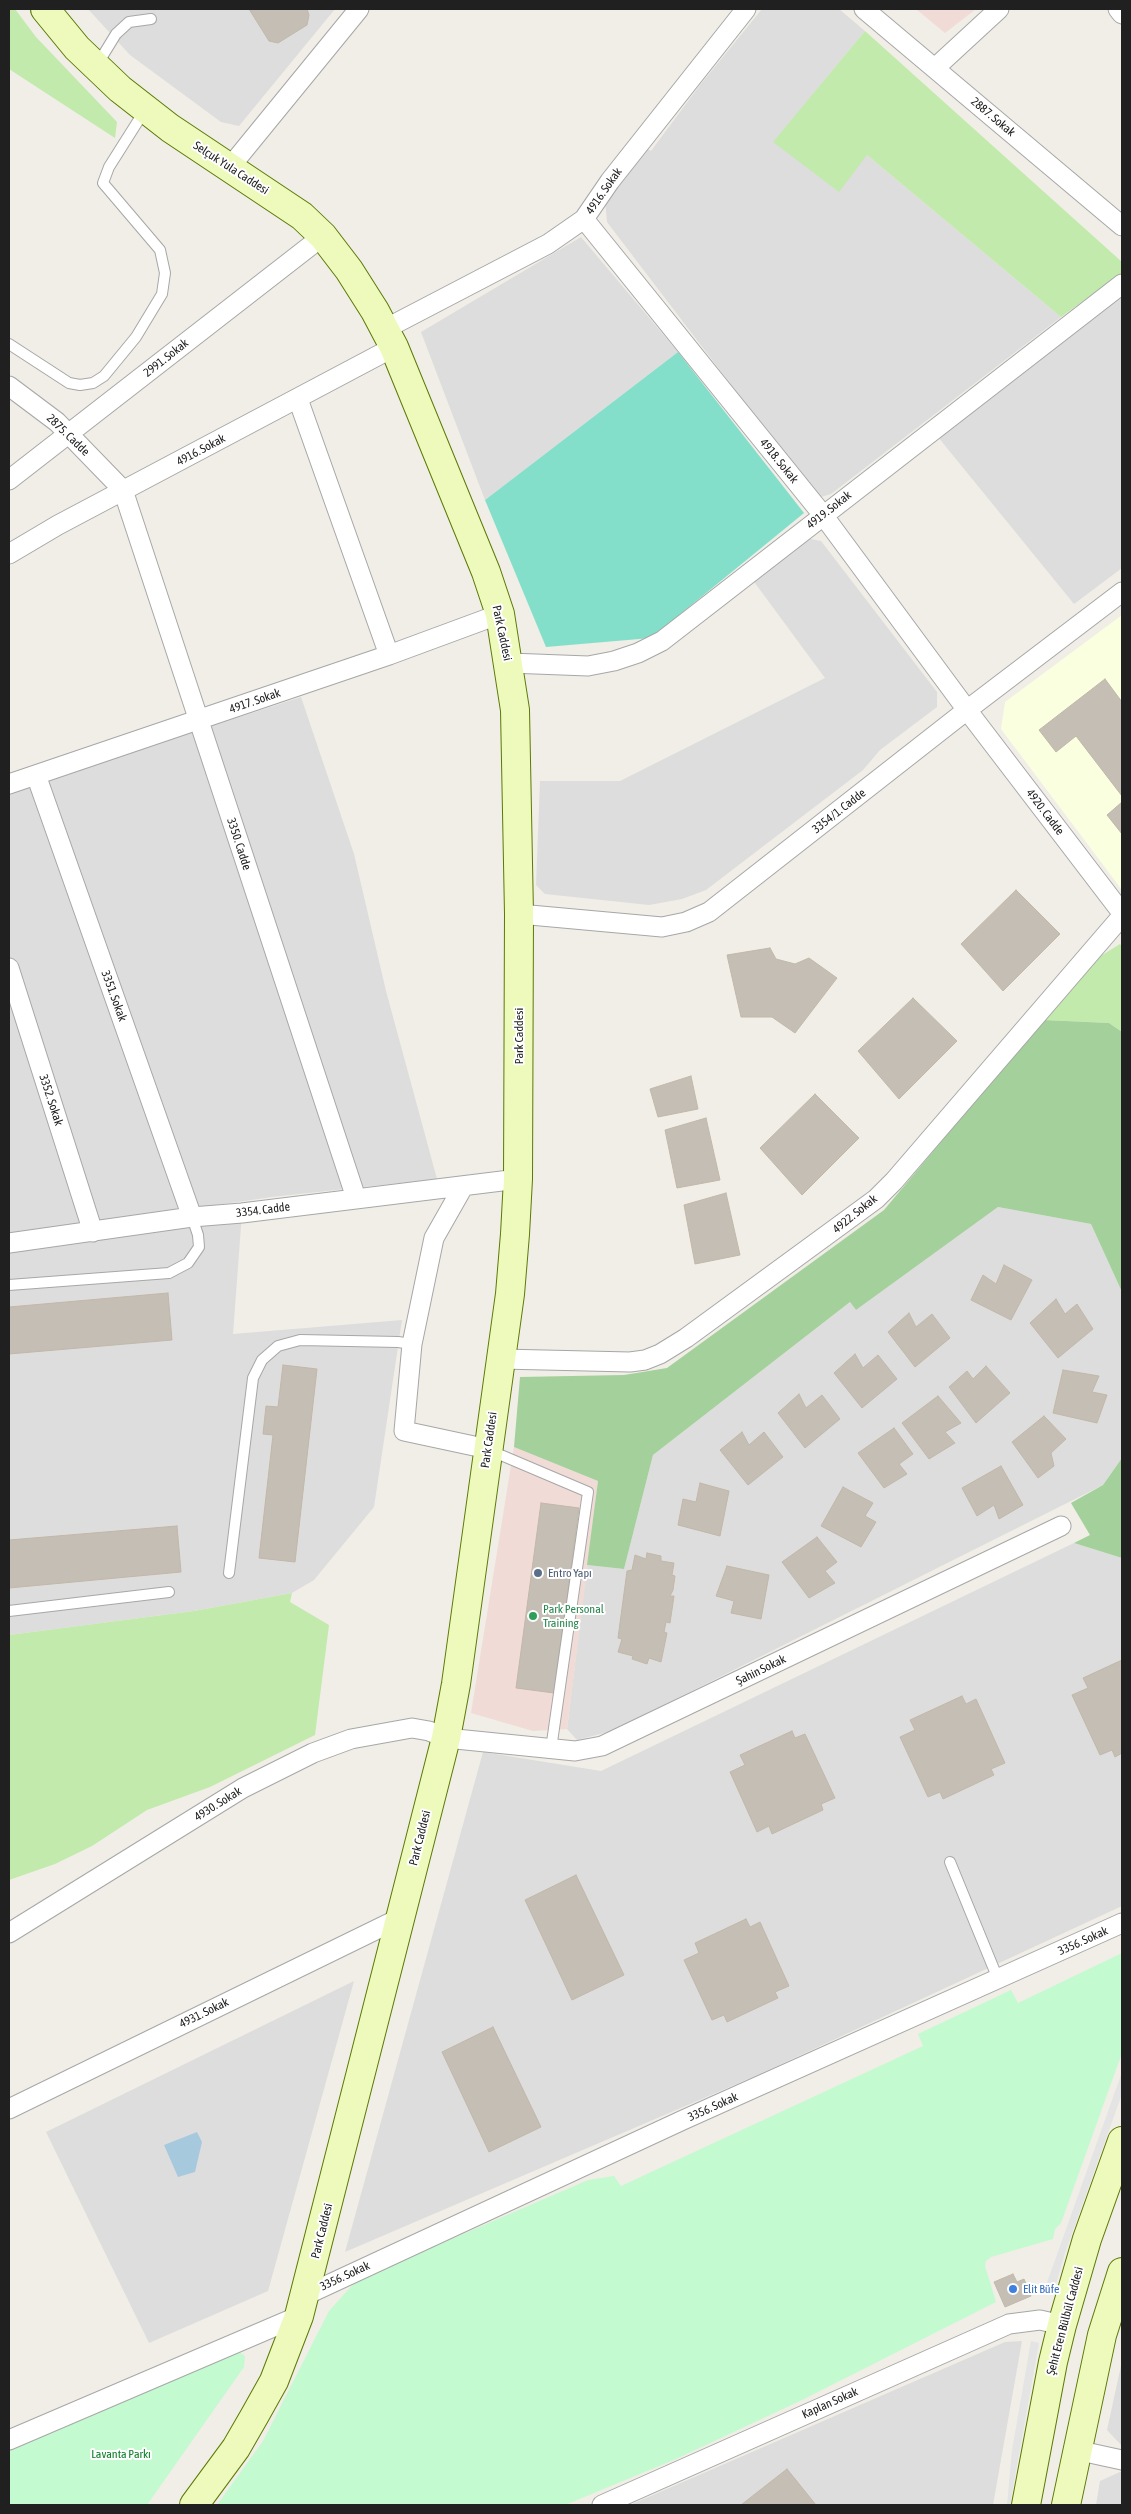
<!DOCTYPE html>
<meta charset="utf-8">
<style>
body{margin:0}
#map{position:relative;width:1131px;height:2514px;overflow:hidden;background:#f0eee6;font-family:"Asap Condensed",sans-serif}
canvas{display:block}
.frame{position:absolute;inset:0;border:10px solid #202020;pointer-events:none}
</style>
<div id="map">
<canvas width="1131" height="2514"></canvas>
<div class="frame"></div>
</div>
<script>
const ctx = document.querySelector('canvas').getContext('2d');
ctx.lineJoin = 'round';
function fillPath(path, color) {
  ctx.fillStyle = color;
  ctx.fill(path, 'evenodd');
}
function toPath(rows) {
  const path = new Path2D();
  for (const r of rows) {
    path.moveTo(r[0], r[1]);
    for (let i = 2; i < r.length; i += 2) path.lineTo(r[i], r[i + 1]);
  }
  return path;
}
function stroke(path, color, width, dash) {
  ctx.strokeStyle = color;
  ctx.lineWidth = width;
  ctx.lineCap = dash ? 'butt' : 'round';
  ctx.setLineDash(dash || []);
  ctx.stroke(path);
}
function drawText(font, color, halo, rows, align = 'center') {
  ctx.font = font + ' "Asap Condensed",sans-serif';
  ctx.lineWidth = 4;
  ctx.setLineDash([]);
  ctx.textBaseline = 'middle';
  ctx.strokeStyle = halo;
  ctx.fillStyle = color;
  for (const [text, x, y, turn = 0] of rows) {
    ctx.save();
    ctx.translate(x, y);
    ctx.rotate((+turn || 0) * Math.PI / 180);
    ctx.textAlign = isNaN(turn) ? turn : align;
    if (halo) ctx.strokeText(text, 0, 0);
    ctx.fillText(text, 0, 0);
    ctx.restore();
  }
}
fillPath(toPath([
 [88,9,335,9,239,126,221,122,130,55],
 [762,9,839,9,865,31,774,142,867,155,1061,317,831,494,821,497,815,495,607,222,605,200,645,147,651,151,700,85],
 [581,237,678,352,485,500,421,332],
 [1122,296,1122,568,1074,604,938,437],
 [806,538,821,541,937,692,937,707,880,750,863,770,706,890,682,899,649,905,545,894,536,885,540,781,620,781,825,678,752,579],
 [301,697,354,854,386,991,437,1179,272,1197,9,1235,9,792],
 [998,1207,1091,1224,1122,1292,1122,1458,1103,1485,612,1731,577,1740,567,1729,587,1565,624,1569,653,1455,850,1302,856,1310],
 [242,1213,233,1334,402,1320,374,1507,314,1580,292,1593,194,1611,9,1635,9,1250],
 [1074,1543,1122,1558,1122,1906,760,2074,345,2252,483,1752,601,1771],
 [354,1981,268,2291,149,2343,46,2132],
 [1022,2341,993,2505,630,2505,1005,2342],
 [1122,2361,1122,2446,1107,2430],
 [1120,2472,1122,2472,1122,2505,1096,2505,1100,2481]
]), '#dedddd');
fillPath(toPath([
 [916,9,976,9,945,33],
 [514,1447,598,1481,567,1729,533,1731,471,1713]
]), '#f1dbd6');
fillPath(toPath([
 [1122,615,1122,890,1001,729,1005,702]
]), '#faffe0');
fillPath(toPath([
 [9,9,15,9,36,37,117,122,115,138,9,69],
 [865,31,1122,262,1122,273,1061,317,867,155,839,192,773,142],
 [1120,944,1122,947,1122,1032,1109,1023,1043,1020,1091,962],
 [292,1593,290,1602,329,1625,315,1735,210,1787,147,1810,92,1846,55,1864,9,1880,9,1635,194,1611]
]), '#c2eaac');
fillPath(toPath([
 [1043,1020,1109,1023,1122,1032,1122,1292,1091,1224,998,1207,856,1310,850,1302,653,1455,624,1569,587,1565,598,1481,514,1447,520,1377,624,1375,667,1368,884,1210],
 [1122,1458,1122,1558,1074,1543,1090,1535,1071,1503,1103,1485]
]), '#a3d09b');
fillPath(toPath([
 [1122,1953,1122,2053,1061,2223,1055,2229,1053,2239,991,2257,986,2261,985,2266,996,2302,800,2401,676,2459,565,2505,217,2505,263,2441,329,2311,357,2280,588,2180,614,2176,621,2186,923,2046,918,2034,1011,1990,1018,2003],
 [236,2350,245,2356,244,2367,147,2505,9,2505,9,2449]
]), '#c4fad0');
fillPath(toPath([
 [678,352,804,513,651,638,546,647,485,500]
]), '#84dfca');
fillPath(toPath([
 [1122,2072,1122,2094,1065,2253,1053,2294,1044,2291],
 [1031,2341,1039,2343,1010,2505,1007,2505,1012,2450]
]), '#e4e4e4');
fillPath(toPath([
 [197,2132,202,2142,195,2172,178,2177,164,2145]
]), '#a7c9de');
const building = toPath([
 [249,9,307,9,309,15,307,25,278,43,269,41,249,9],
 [1105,679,1122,702,1122,796,1076,736,1056,752,1039,730,1105,679],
 [1122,802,1122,834,1107,815,1122,802],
 [1016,890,1060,934,1003,991,961,944,1016,890],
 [770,948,776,959,795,964,809,958,837,978,795,1033,772,1017,741,1017,727,955,770,948],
 [913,998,957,1041,899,1099,858,1051,913,998],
 [691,1076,698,1109,658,1117,650,1089,691,1076],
 [815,1094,859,1138,802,1195,760,1148,815,1094],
 [706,1118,720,1180,677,1188,665,1130,706,1118],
 [726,1193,740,1255,695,1264,684,1205,726,1193],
 [1004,1265,1032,1280,1011,1320,971,1300,983,1275,996,1284,1004,1265],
 [168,1293,172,1340,9,1354,9,1307,168,1293],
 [1056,1299,1065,1314,1077,1304,1093,1329,1058,1358,1030,1323,1056,1299],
 [909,1313,916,1327,932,1314,950,1338,915,1367,888,1332,909,1313],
 [855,1354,863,1368,878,1355,897,1379,862,1408,834,1373,855,1354],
 [283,1365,317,1369,295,1562,259,1558,273,1435,263,1434,266,1406,278,1407,283,1365],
 [986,1366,1010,1393,976,1423,949,1387,967,1371,973,1379,986,1366],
 [1063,1370,1099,1376,1092,1392,1107,1395,1097,1423,1053,1413,1063,1370],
 [799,1394,806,1408,822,1395,840,1419,805,1448,778,1413,799,1394],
 [938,1396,961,1423,945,1432,955,1443,929,1459,902,1423,938,1396],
 [1044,1416,1066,1439,1051,1453,1054,1466,1038,1478,1012,1442,1044,1416],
 [894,1428,913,1454,899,1464,907,1474,884,1488,858,1453,894,1428],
 [742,1432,749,1445,764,1432,783,1457,748,1485,720,1450,742,1432],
 [1001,1466,1023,1505,999,1519,994,1505,977,1516,962,1488,1001,1466],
 [700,1483,729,1491,720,1536,678,1525,683,1499,696,1502,700,1483],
 [843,1487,873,1503,865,1516,876,1522,861,1547,821,1526,843,1487],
 [541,1503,579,1508,554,1693,516,1688,541,1503],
 [177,1526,181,1572,9,1588,9,1540,177,1526],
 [817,1537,837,1562,825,1571,835,1583,809,1598,782,1562,817,1537],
 [647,1553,661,1556,661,1561,674,1563,672,1575,675,1576,673,1590,670,1596,674,1596,670,1623,666,1622,664,1632,667,1633,661,1662,649,1658,647,1664,632,1659,633,1656,618,1652,622,1639,618,1638,627,1571,632,1570,635,1555,646,1559,647,1553],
 [727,1566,769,1575,761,1619,731,1613,734,1601,716,1596,727,1566],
 [1122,1660,1122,1753,1115,1757,1112,1750,1100,1755,1072,1695,1088,1688,1083,1678,1122,1660],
 [962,1696,966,1704,976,1699,1005,1763,991,1769,994,1775,943,1799,940,1792,928,1797,900,1737,915,1730,910,1720,962,1696],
 [792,1731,795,1738,805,1734,835,1798,821,1804,823,1810,772,1834,769,1826,757,1832,730,1772,745,1765,740,1755,792,1731],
 [576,1875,624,1975,572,2000,525,1900,576,1875],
 [746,1919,750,1927,760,1922,789,1986,775,1992,778,1998,727,2022,724,2015,712,2020,684,1960,699,1953,695,1943,746,1919],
 [493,2027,541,2127,489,2152,442,2052,493,2027],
 [1013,2274,1017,2282,1024,2279,1031,2296,1005,2307,994,2282,1013,2274],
 [787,2469,816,2505,741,2505,787,2469]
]);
fillPath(building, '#c5beb5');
stroke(building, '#c2b8a8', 1);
const lane = toPath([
 [97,65,116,34,129,22,151,19],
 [9,344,69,383,80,385,93,383,104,376,136,337,162,294,165,273,160,250,103,183,109,167,145,110],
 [9,1285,169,1273,188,1263,199,1247,198,1235,192,1217],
 [489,1450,588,1492,551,1749],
 [229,1573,253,1378,262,1360,278,1346,300,1340,398,1342,412,1344],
 [9,1611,169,1592],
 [950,1862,998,1979]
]);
const street = toPath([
 [864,9,1122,226],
 [1118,9,1122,14],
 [935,68,999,9],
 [230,167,359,9],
 [584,219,823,515,967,710,1122,913],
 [385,329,548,244,584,219,610,181,746,9],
 [9,386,57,422,123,490,356,1198],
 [298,399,389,655],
 [9,480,323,236],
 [9,554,58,525,394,347],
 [509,663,588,666,614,661,638,653,662,641,1122,284],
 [36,775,192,1217],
 [9,784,389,655,500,614],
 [519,914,662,927,686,922,709,912,967,710,1122,592],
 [9,968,93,1232],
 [463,1187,434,1238,412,1344,404,1431,488,1449],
 [9,1243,192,1217,242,1213,518,1179],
 [501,1359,630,1362,645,1360,660,1354,686,1338,876,1199,894,1181,1122,916],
 [9,1933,243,1788,313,1753,351,1739,412,1728,429,1731,446,1738,575,1751,602,1746,1061,1526],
 [9,2109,400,1918],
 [306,2295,683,2120,1122,1923],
 [9,2440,299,2316],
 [1076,2450,1122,2460],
 [602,2505,1009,2324,1040,2320,1062,2325]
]);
const secondary = toPath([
 [45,9,77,48,120,89,170,128,302,216,323,236,349,270,375,311,394,347,486,572,500,614,515,710,519,914,518,1179,515,1234,510,1294,456,1684,446,1738,299,2316,274,2381,255,2415,236,2448,194,2505],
 [1026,2505,1053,2362,1062,2325,1087,2239,1122,2141],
 [1066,2505,1102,2335,1122,2272]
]);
stroke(lane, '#a7a7a7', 12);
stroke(street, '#a7a7a7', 21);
stroke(secondary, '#5b7905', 30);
stroke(lane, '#fff', 10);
stroke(street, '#fff', 19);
stroke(secondary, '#edfabb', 28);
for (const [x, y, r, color] of [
 [538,1573,5,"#5c6f8a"],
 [533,1616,5,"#2e9e5b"],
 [1013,2289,5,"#3f7fe0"]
]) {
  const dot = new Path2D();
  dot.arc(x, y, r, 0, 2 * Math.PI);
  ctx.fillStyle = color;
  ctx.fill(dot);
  stroke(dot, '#fff', 2);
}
drawText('12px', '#202020', '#fff', [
 ["2887. Sokak",993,117,40],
 ["Selçuk Yula Caddesi",231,168,33],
 ["4916. Sokak",604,191,-55],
 ["2991. Sokak",166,358,-38],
 ["2875. Cadde",68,435,44],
 ["4916. Sokak",201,450,-28],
 ["4918. Sokak",779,461,51],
 ["4919. Sokak",829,510,-38],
 ["Park Caddesi",502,633,78],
 ["4917. Sokak",255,701,-19],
 ["3354/1. Cadde",839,811,-38],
 ["4920. Cadde",1045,812,53],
 ["3350. Cadde",239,844,72],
 ["3351. Sokak",114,996,70],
 ["Park Caddesi",519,1036,-90],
 ["3352. Sokak",51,1100,72],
 ["3354. Cadde",263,1210,-7],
 ["4922. Sokak",855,1214,-39],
 ["Park Caddesi",489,1440,-82],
 ["Şahin Sokak",761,1670,-26],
 ["4930. Sokak",218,1804,-32],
 ["Park Caddesi",420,1838,-76],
 ["3356. Sokak",1083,1941,-24],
 ["4931. Sokak",204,2013,-26],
 ["3356. Sokak",713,2107,-24],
 ["Park Caddesi",322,2231,-76],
 ["3356. Sokak",345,2276,-25],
 ["Şehit Eren Bülbül Caddesi",1065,2321,-75],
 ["Kaplan Sokak",830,2403,-24]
]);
drawText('12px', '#4e5e75', '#fff', [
 ["Entro Yapı",548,1573]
], 'left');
drawText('12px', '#27864d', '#fff', [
 ["Park Personal",543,1609],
 ["Training",543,1623]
], 'left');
drawText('12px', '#366cbe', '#fff', [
 ["Elit Büfe",1023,2289]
], 'left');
drawText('12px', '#0c8027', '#fff', [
 ["Lavanta Parkı",121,2454]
]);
</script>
